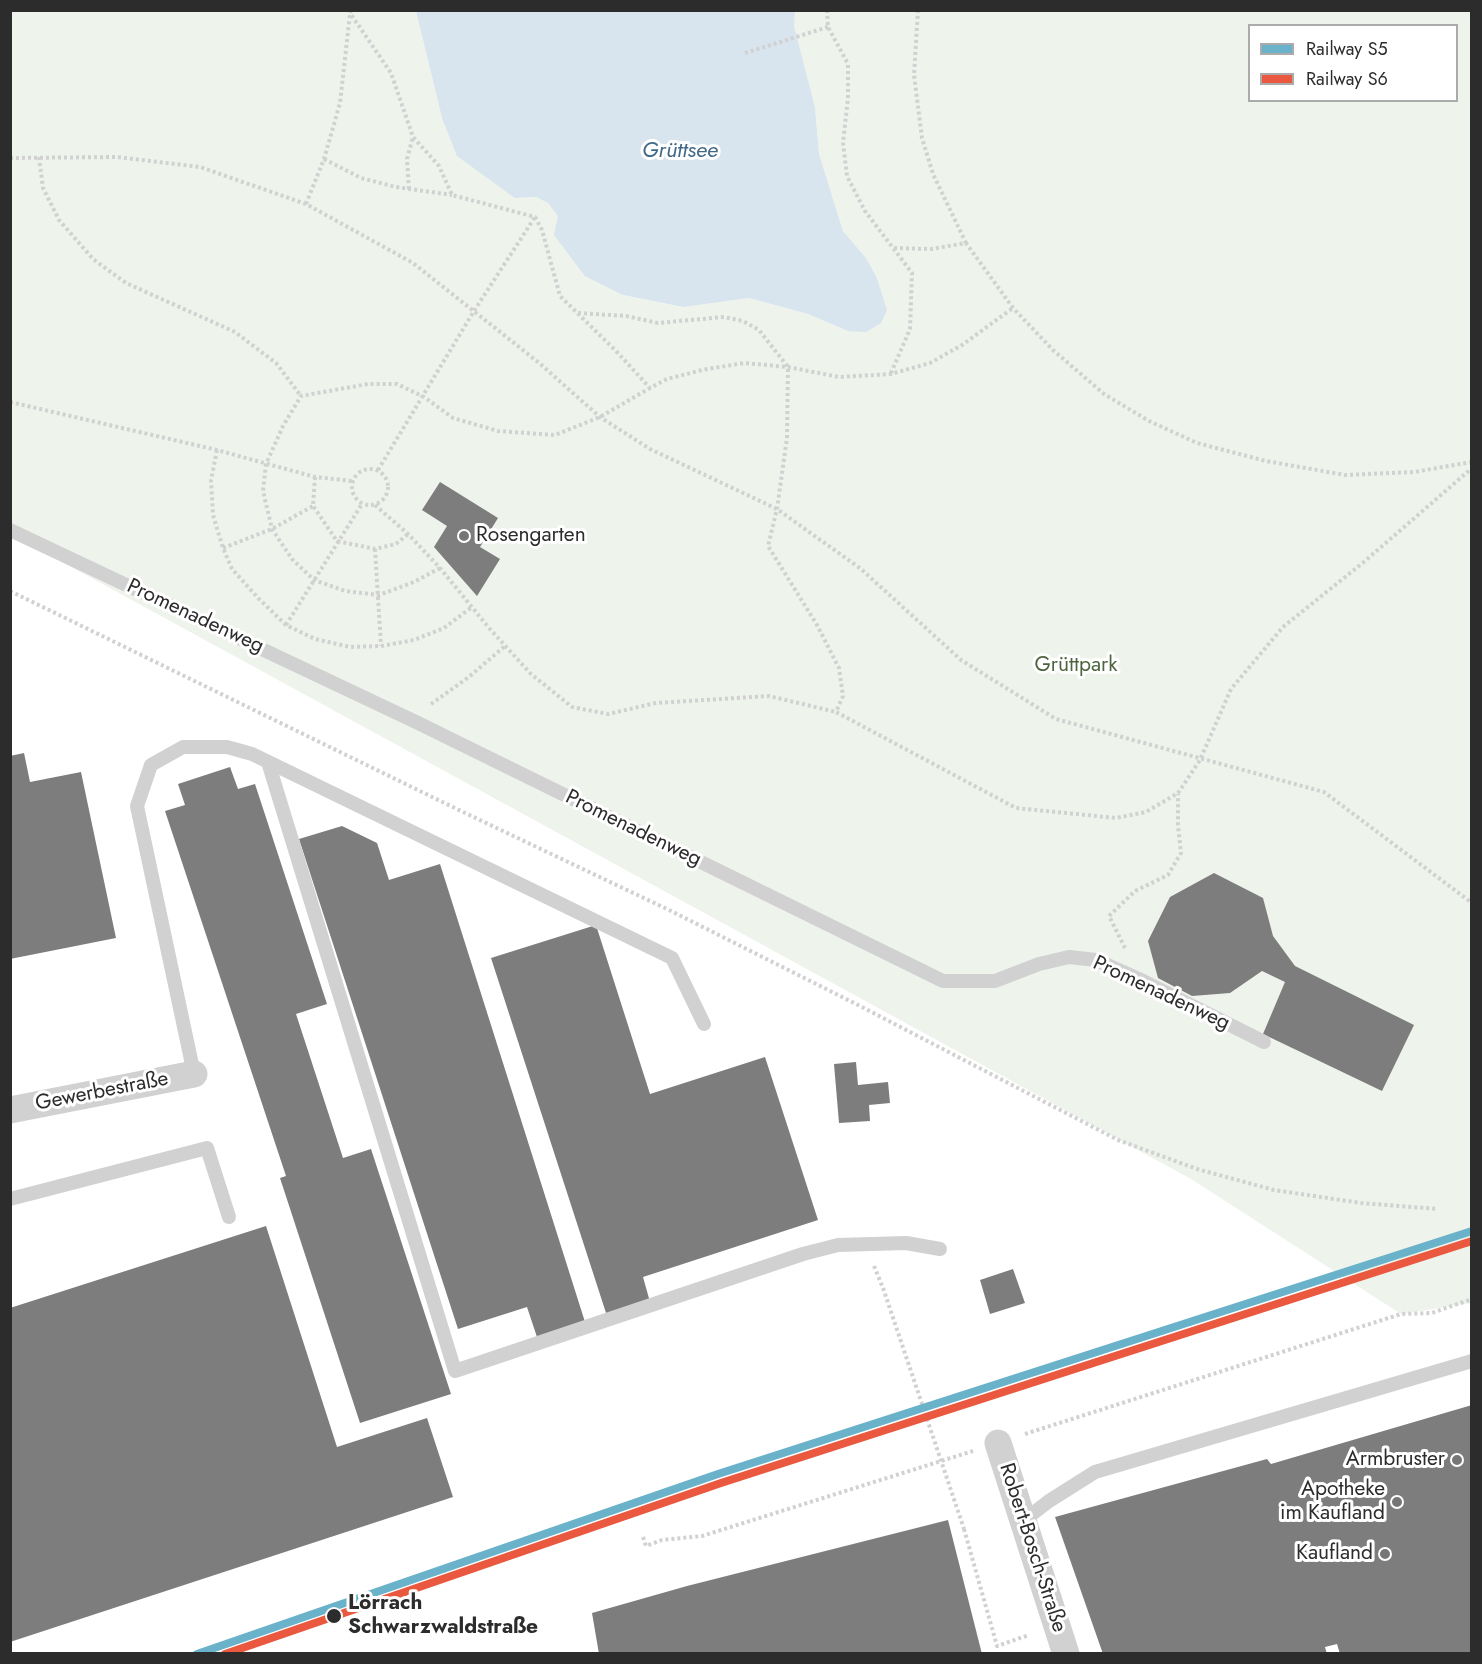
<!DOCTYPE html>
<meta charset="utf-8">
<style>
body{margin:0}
#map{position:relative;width:1482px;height:1664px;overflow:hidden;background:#fff;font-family:Jost,sans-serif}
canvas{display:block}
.frame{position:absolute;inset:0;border:12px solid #2c2c2c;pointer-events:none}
.legend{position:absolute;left:1248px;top:24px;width:210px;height:78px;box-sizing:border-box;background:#fff;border:2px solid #ababab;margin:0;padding:8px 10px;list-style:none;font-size:18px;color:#2c2c2c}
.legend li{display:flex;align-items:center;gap:12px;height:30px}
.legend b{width:30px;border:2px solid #ababab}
</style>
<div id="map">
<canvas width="1482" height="1664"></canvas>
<div class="frame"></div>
<ul class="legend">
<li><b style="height:8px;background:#6ab2c9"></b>Railway S5</li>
<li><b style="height:8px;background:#e9583f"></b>Railway S6</li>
</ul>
</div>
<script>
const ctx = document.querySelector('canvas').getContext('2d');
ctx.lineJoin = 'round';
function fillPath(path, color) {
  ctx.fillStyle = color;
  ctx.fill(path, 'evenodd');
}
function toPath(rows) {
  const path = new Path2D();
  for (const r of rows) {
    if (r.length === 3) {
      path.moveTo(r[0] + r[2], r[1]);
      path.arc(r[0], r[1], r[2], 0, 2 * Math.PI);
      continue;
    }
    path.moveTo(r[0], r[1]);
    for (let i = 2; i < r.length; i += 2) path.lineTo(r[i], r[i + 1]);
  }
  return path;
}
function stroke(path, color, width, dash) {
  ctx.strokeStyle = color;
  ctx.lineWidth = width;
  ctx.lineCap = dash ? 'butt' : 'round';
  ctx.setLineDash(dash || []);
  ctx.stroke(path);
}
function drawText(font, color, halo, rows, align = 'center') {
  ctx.font = font + ' Jost,sans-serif';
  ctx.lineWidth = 6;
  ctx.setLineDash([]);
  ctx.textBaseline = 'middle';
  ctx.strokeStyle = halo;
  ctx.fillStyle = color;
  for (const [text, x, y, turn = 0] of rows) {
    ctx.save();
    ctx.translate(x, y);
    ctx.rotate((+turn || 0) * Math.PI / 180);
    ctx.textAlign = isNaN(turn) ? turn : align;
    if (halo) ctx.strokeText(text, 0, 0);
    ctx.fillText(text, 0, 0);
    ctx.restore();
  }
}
fillPath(toPath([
 [10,11,416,11,442,118,515,198,536,197,548,203,623,295,682,307,749,298,808,314,848,331,887,310,877,278,866,258,843,231,819,154,815,107,794,26,795,11,1471,11,1471,1303,1401,1314,1191,1179,11,534],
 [1250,26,1456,26,1456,100,1250,100]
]), '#eef3eb');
fillPath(toPath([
 [416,11,795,11,794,26,815,107,819,154,843,231,866,258,877,278,887,310,881,323,866,332,848,331,808,314,749,298,683,307,623,295,585,276,554,235,558,216,548,203,536,197,515,198,457,156,442,118]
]), '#d8e4ee');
fillPath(toPath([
 [440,482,498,518,480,547,500,559,477,596,434,547,447,526,422,510],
 [24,753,30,782,81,772,116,938,10,959,10,756],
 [230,767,238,789,255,784,327,1004,296,1014,343,1158,371,1149,451,1394,360,1423,280,1178,286,1176,165,811,185,805,178,784],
 [342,826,377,843,389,880,440,864,585,1322,537,1337,527,1307,458,1329,299,839],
 [1214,873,1263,898,1273,936,1295,966,1414,1025,1382,1091,1263,1034,1285,982,1262,971,1230,993,1192,996,1158,978,1148,941,1170,897],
 [596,925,650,1094,765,1057,818,1220,643,1277,650,1302,607,1316,491,958],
 [856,1062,858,1085,888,1082,890,1103,869,1105,870,1121,839,1123,834,1064],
 [266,1226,337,1447,427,1418,453,1497,10,1642,10,1308],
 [1013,1269,1025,1303,990,1314,980,1280],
 [1472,1405,1472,1654,1340,1654,1337,1644,1325,1647,1327,1654,1103,1654,1055,1517,1267,1459,1271,1464],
 [948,1520,982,1654,599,1654,592,1613,687,1586]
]), '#7d7d7d');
stroke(toPath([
 [351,10,350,13,391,73,413,137,439,166,452,195,535,217,542,230,560,296,617,352,650,388,667,379,702,370,744,363,788,367,839,377,891,374,930,363,962,345,1013,308],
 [827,10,828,27,848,64,848,98,843,143,847,176,865,211,912,273,910,329,891,373],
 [918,10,914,75,922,138,933,174,966,243],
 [745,53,828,27],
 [39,157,43,188,59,220,93,259,126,283,235,332,276,363,301,396],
 [10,158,117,157,200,167,306,204,413,263,538,362,600,417,650,449,777,509,861,569,961,660,1056,719,1324,792,1472,903],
 [324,159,361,178,396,187,452,195],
 [409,189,407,159,413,137],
 [306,204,324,159,340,103,350,14],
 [894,248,931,249,966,243,1013,308,1053,350,1104,394,1149,421,1197,443,1266,461,1345,475,1414,472,1472,462],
 [578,313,626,316,658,323,724,317,743,321,759,330,788,367,787,438,777,509,768,546,817,625,839,668,843,696,836,712,1016,808,1116,818,1146,812,1178,793,1200,760,1231,689,1283,627,1365,561,1472,468],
 [10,402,217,450,315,477,352,481],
 [217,450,211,480,213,515,223,548,232,569,259,599,286,625,315,639,350,647,381,646,414,640,444,628,472,607],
 [370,487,18],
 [378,470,474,311,535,217],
 [315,477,313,506,337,541,375,549,396,544,408,534],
 [375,505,408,534,440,568,489,628,531,674,572,707,608,714,656,703,769,696,836,712],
 [223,548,272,529,313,506],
 [375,549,381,646],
 [440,568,414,582,379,595,345,591,314,580,292,559,272,529,263,491,266,464,283,426,301,396,368,384,397,384,424,397,453,418,498,431,555,435,600,417,650,388],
 [10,591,463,812,669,910,860,1006,1118,1140,1197,1169,1274,1190,1361,1203,1438,1209],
 [286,625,362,504],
 [431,704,470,676,505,646],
 [1125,948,1109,916,1135,891,1168,875,1181,853,1178,825,1178,794],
 [874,1266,883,1288],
 [1025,1434,1401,1314,1432,1313,1472,1299],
 [964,1529,997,1646,1029,1635],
 [643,1537,646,1546,662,1540,702,1536,973,1451]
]), '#d1d1d1', 4, [3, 3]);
stroke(toPath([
 [10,530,416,722,943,981,995,981,1039,964,1069,957,1096,960,1143,981,1264,1042],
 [268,762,455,1371,803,1254,838,1245,906,1243,940,1249],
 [194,1074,137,806,151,765,183,747,227,747,252,754,672,958,704,1024],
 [10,1199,207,1148,229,1217],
 [1023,1521,1049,1501,1095,1472,1472,1361]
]), '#d1d1d1', 14);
stroke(toPath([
 [10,1110,194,1074],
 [998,1443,1066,1654]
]), '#d1d1d1', 27);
stroke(toPath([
 [883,1288,964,1529]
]), '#d1d1d1', 4, [3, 3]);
stroke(toPath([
 [197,1654,718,1474,1472,1231]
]), '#6ab2c9', 8);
stroke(toPath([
 [225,1654,721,1483,1472,1241]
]), '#e9583f', 8);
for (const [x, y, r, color] of [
 [464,536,6,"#767676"],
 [1457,1460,6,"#767676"],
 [1397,1502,6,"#767676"],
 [1385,1554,6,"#767676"],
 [334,1616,8,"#2c2c2c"]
]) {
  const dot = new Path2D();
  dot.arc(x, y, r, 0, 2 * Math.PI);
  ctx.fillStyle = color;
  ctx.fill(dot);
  stroke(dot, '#fff', 2);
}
drawText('21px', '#2c2c2c', '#fff', [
 ["Rosengarten",476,536,"left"],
 ["Armbruster",1445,1460],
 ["Apotheke",1385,1490],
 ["im Kaufland",1385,1514],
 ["Kaufland",1373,1554]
], 'right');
drawText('21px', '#2c2c2c', '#fff', [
 ["Promenadenweg",195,617,25],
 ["Promenadenweg",633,829,26],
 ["Promenadenweg",1161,994,25],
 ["Gewerbestraße",102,1092,-11],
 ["Robert-Bosch-Straße",1032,1548,72]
]);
drawText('21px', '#4d643e', '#fff', [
 ["Grüttpark",1076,666]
]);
drawText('bold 21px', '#2c2c2c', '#fff', [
 ["Lörrach",348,1604],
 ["Schwarzwaldstraße",348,1628]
], 'left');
drawText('italic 22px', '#426887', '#fff', [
 ["Grüttsee",680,152]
]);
</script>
